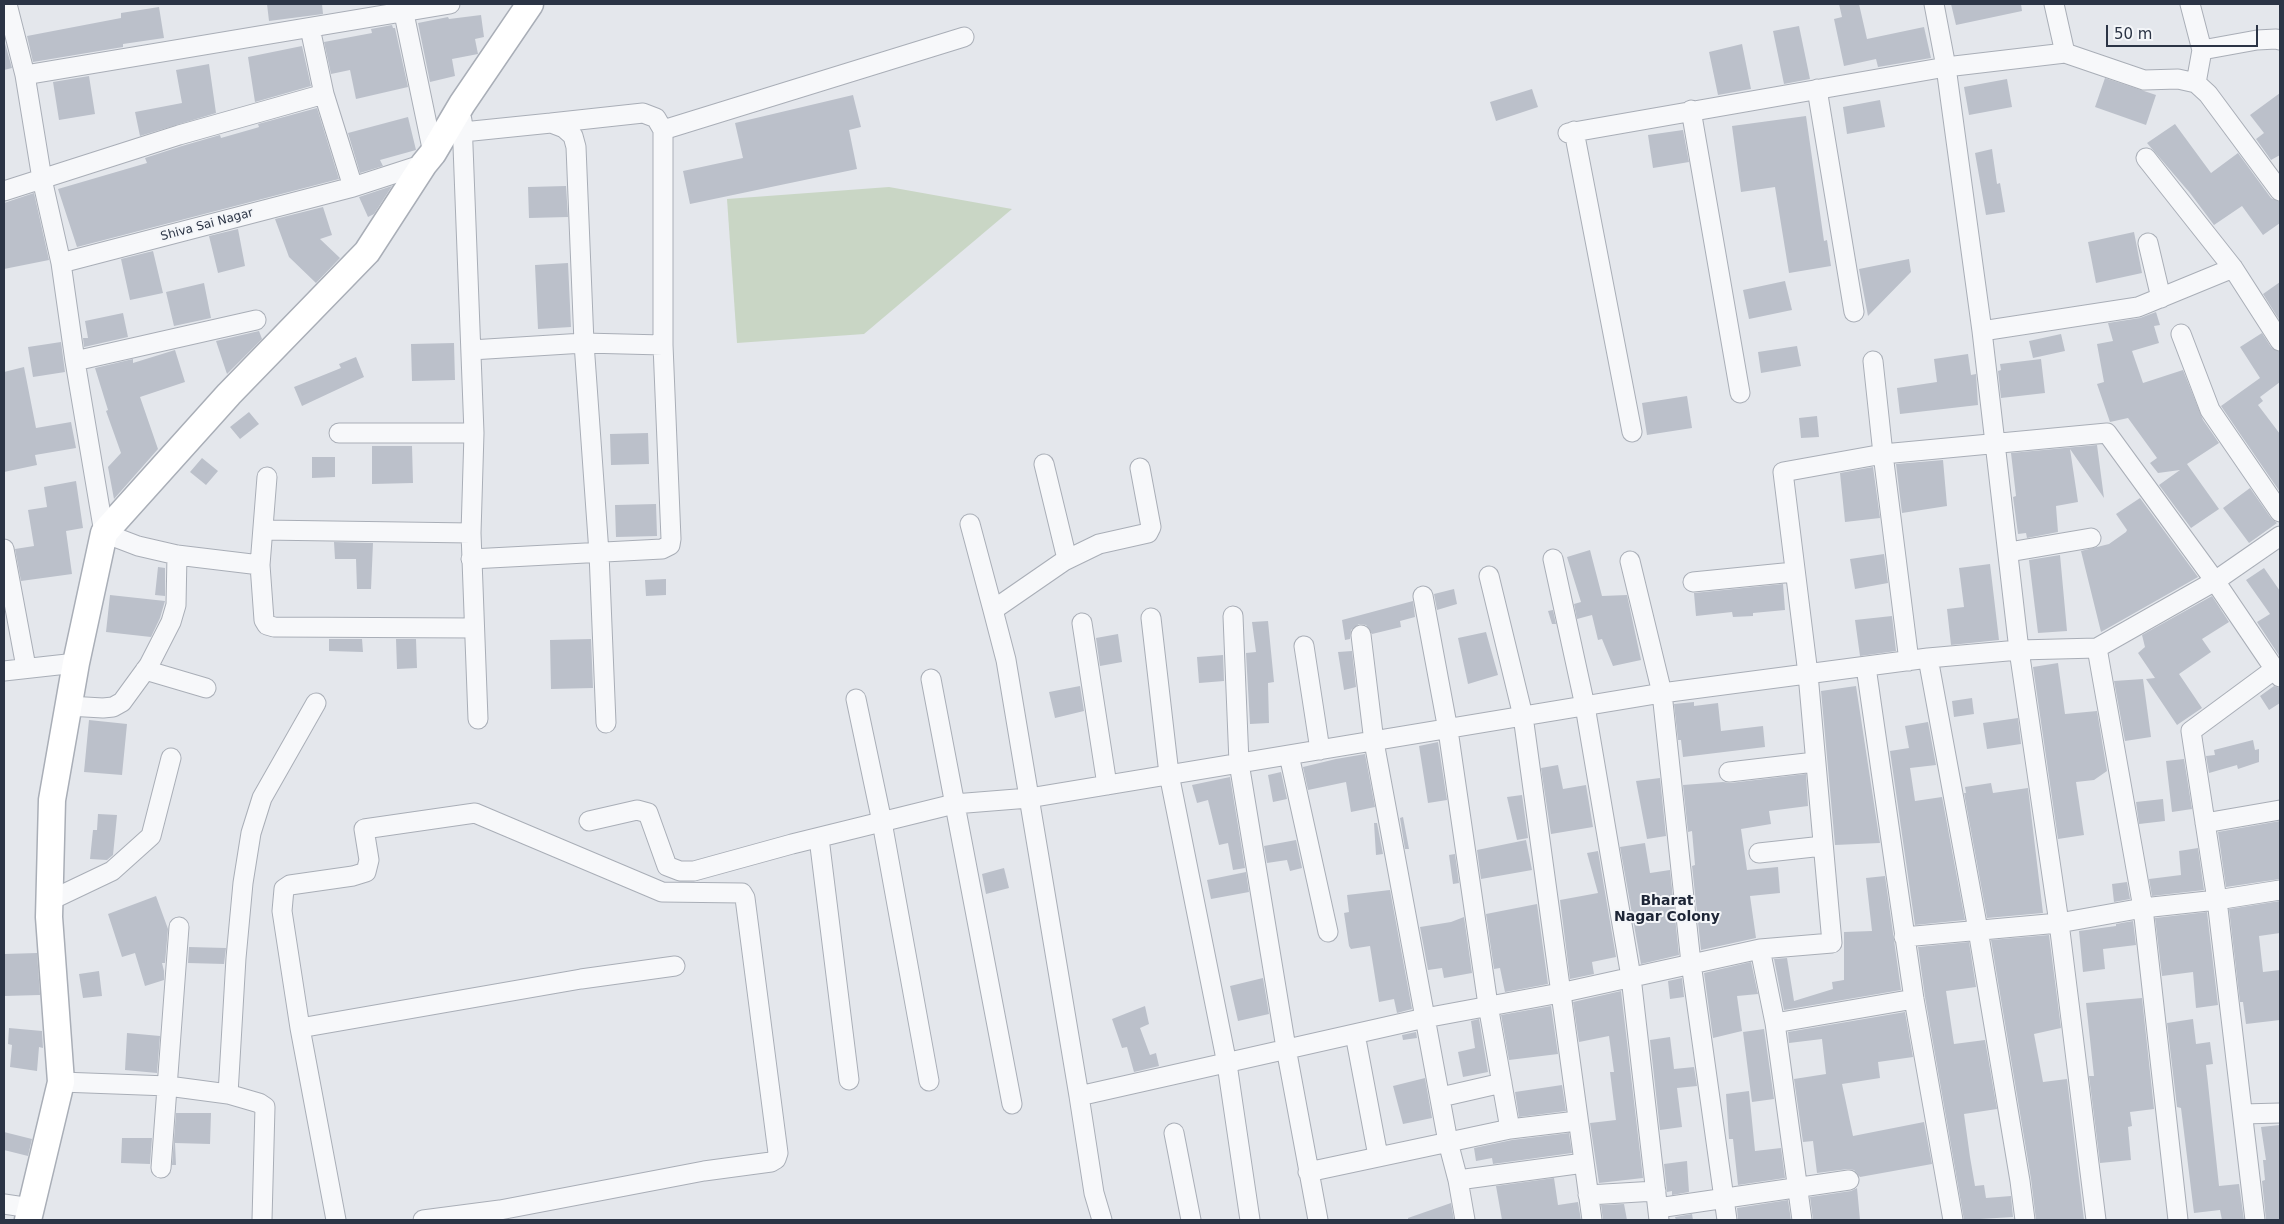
<!DOCTYPE html>
<style>
body{margin:0}
#map{position:relative;width:2284px;height:1224px;overflow:hidden;background:#e4e7ec;font-family:"DejaVu Sans",sans-serif}
canvas{display:block}
.frame{position:absolute;inset:0;border:5px solid #2b3445;pointer-events:none}
.scale{position:absolute;left:2106px;top:25px;width:152px;height:22px;box-sizing:border-box;border:2px solid #2b3445;border-top:0;padding-left:6px;font-size:15px;line-height:18px;white-space:nowrap;color:#2b3445;-webkit-text-stroke:4px #f4f6f9;paint-order:stroke}
</style>
<div id="map">
<canvas width="2284" height="1224"></canvas>
<div class="frame"></div>
<div class="scale">50 m</div>
</div>
<script>
const ctx = document.querySelector('canvas').getContext('2d');
ctx.lineJoin = 'round';
function fillPath(path, color) {
  ctx.fillStyle = color;
  ctx.fill(path, 'evenodd');
}
function toPath(rows) {
  const path = new Path2D();
  for (const r of rows) {
    path.moveTo(r[0], r[1]);
    for (let i = 2; i < r.length; i += 2) path.lineTo(r[i], r[i + 1]);
  }
  return path;
}
function stroke(path, color, width, dash) {
  ctx.strokeStyle = color;
  ctx.lineWidth = width;
  ctx.lineCap = dash ? 'butt' : 'round';
  ctx.setLineDash(dash || []);
  ctx.stroke(path);
}
function drawText(font, color, halo, rows, align = 'center') {
  ctx.font = font + ' "DejaVu Sans",sans-serif';
  ctx.lineWidth = 4;
  ctx.setLineDash([]);
  ctx.textBaseline = 'middle';
  ctx.strokeStyle = halo;
  ctx.fillStyle = color;
  for (const [text, x, y, turn = 0] of rows) {
    ctx.save();
    ctx.translate(x, y);
    ctx.rotate((+turn || 0) * Math.PI / 180);
    ctx.textAlign = isNaN(turn) ? turn : align;
    if (halo) ctx.strokeText(text, 0, 0);
    ctx.fillText(text, 0, 0);
    ctx.restore();
  }
}
fillPath(toPath([
 [889,187,1012,209,864,334,737,343,727,199]
]), '#c9d6c5');
fillPath(toPath([
 [267,4,322,4,323,14,269,21],
 [1839,4,1859,4,1867,39,1924,27,1931,58,1878,67,1876,59,1844,66,1834,19,1842,17],
 [1951,4,2021,4,2022,11,1956,25],
 [159,7,164,38,123,44,123,47,33,62,27,36,121,18,121,13],
 [481,15,484,37,475,39,478,54,452,59,455,76,430,82,418,23,448,17,449,19],
 [392,25,393,28,395,28,408,87,356,99,350,70,331,74,324,42,372,33,371,29],
 [1799,26,1810,79,1784,84,1773,31],
 [4,40,12,68,4,70],
 [1742,44,1751,89,1718,95,1709,52],
 [302,46,311,86,255,102,248,57],
 [209,64,216,113,140,136,135,112,182,103,176,70],
 [89,76,95,114,59,120,53,82],
 [2105,78,2156,95,2146,125,2095,107],
 [2007,79,2012,107,1969,115,1964,87],
 [1532,89,1538,107,1496,121,1490,102],
 [2280,93,2280,155,2271,160,2256,139,2264,133,2250,115],
 [853,95,861,127,849,130,857,169,690,204,683,171,743,158,735,123],
 [1880,100,1885,127,1847,134,1843,107],
 [317,108,339,179,77,247,58,189,147,163,145,158,182,146,220,135,221,138,256,128,259,127,258,124],
 [1806,116,1824,241,1827,240,1831,266,1789,273,1775,187,1741,192,1732,126],
 [408,117,416,150,380,160,383,166,360,173,348,133],
 [2175,124,2211,173,2238,153,2271,198,2280,202,2280,223,2263,235,2242,206,2214,225,2190,193,2147,143],
 [1683,130,1689,162,1653,168,1648,135],
 [1992,149,1997,184,2000,183,2005,212,1986,215,1975,153],
 [392,186,374,214,368,217,359,197],
 [566,186,568,217,529,218,528,187],
 [34,193,49,260,4,269,4,203],
 [323,207,332,235,320,239,340,258,316,283,289,257,275,219],
 [238,229,245,266,218,273,209,236],
 [2134,232,2142,273,2096,283,2088,242],
 [153,251,163,293,130,300,121,259],
 [1909,259,1911,272,1868,316,1859,269],
 [568,263,571,327,538,329,535,265],
 [1785,281,1792,310,1749,319,1743,290],
 [2280,282,2280,321,2263,294],
 [204,283,211,318,174,326,166,292],
 [2156,312,2160,325,2154,326,2159,343,2132,351,2143,383,2183,370,2203,420,2219,443,2187,464,2219,509,2191,528,2159,485,2180,470,2158,473,2150,463,2157,458,2128,418,2110,422,2097,384,2104,382,2097,344,2113,341,2108,323,2140,318],
 [123,313,128,337,84,347,83,338,88,338,85,321],
 [259,331,262,339,227,374,216,341],
 [2262,333,2271,347,2280,352,2280,382,2260,397,2263,401,2258,405,2280,434,2280,492,2221,406,2260,378,2240,347],
 [2061,334,2065,351,2033,358,2029,341],
 [61,342,65,372,33,377,28,347],
 [454,343,455,380,412,381,411,344],
 [1797,346,1801,366,1761,373,1758,352],
 [175,350,185,382,140,397,158,449,114,499,108,467,121,453,106,411,108,410,95,368,133,359,133,363],
 [1968,354,1971,375,1976,374,1978,405,1900,414,1897,388,1937,382,1934,359],
 [356,357,364,377,302,406,294,387,341,368,339,364],
 [2041,359,2045,393,2001,398,1998,371,2001,370,2000,364],
 [24,367,36,428,71,422,76,448,35,455,37,465,4,472,4,372],
 [1687,396,1692,428,1647,435,1642,403],
 [249,412,259,424,240,439,230,427],
 [1817,416,1819,437,1801,438,1799,418],
 [648,433,649,464,611,465,610,434],
 [2097,445,2104,498,2070,449,2078,502,2056,506,2058,532,2027,538,2026,533,2018,534,2013,497,2016,496,2011,453],
 [372,446,412,446,413,483,372,484],
 [312,457,335,457,335,477,312,478],
 [202,458,218,471,206,485,190,472],
 [1943,460,1947,506,1902,513,1896,464],
 [1873,467,1880,518,1845,522,1840,473],
 [76,481,83,528,66,531,72,574,21,581,15,549,34,546,28,510,47,507,44,487],
 [2250,488,2271,518,2277,523,2249,543,2223,508],
 [2140,498,2198,577,2101,632,2081,551,2109,544,2126,532,2127,530,2116,514],
 [656,504,657,536,616,537,615,505],
 [334,542,373,543,371,589,357,589,356,559,335,559],
 [1590,550,1602,596,1627,595,1641,660,1613,666,1602,639,1598,640,1592,615,1577,619,1574,604,1581,602,1567,557],
 [1884,554,1888,583,1855,589,1850,559],
 [2060,555,2067,631,2038,633,2029,560],
 [1990,564,1999,640,1951,645,1947,609,1964,607,1959,568],
 [158,567,165,568,165,596,155,595],
 [2264,568,2280,591,2280,657,2257,622,2270,614,2246,580],
 [666,579,666,595,646,596,645,580],
 [1783,584,1785,610,1753,613,1753,616,1733,617,1732,612,1696,616,1694,593],
 [1454,589,1457,604,1437,610,1434,594],
 [110,595,165,601,160,618,151,637,106,632],
 [2212,596,2229,622,2202,639,2211,652,2179,674,2202,708,2177,725,2146,679,2155,678,2138,653,2145,647,2142,635],
 [1413,601,1415,617,1400,621,1401,627,1372,634,1366,625,1359,624,1351,630,1350,639,1345,640,1342,620],
 [1553,610,1556,624,1552,624,1548,611],
 [1892,616,1896,651,1860,656,1855,620],
 [1268,621,1274,682,1268,683,1269,723,1250,724,1246,653,1256,652,1252,622],
 [1486,632,1498,675,1468,684,1458,638],
 [1118,634,1122,662,1100,666,1096,638],
 [329,639,362,639,363,652,329,651],
 [396,639,416,639,417,668,397,669],
 [591,639,593,688,551,689,550,640],
 [1352,651,1356,687,1344,690,1338,652],
 [1223,655,1224,681,1199,683,1197,657],
 [2058,663,2065,714,2097,711,2107,771,2094,780,2076,782,2084,835,2058,839,2033,667],
 [2143,679,2151,737,2125,741,2114,681],
 [1080,686,1084,711,1055,718,1049,692],
 [1856,686,1880,843,1835,845,1821,691],
 [2274,686,2280,688,2280,703,2269,710,2260,696],
 [1972,698,1974,714,1954,717,1952,701],
 [1694,702,1694,706,1718,703,1721,731,1763,726,1765,747,1683,757,1681,740,1678,740,1674,704],
 [2018,718,2021,744,1987,749,1983,723],
 [89,720,127,724,122,775,84,772],
 [1928,722,1936,765,1910,768,1915,801,1942,797,1965,920,1915,925,1890,751,1909,748,1905,726],
 [2253,740,2255,750,2259,749,2259,762,2238,769,2237,765,2209,773,2206,756,2215,755,2214,750],
 [1438,742,1447,800,1428,803,1419,746],
 [1365,754,1375,807,1351,812,1346,782,1308,790,1303,767,1336,759],
 [2184,759,2192,809,2172,812,2166,761],
 [1558,765,1563,789,1586,785,1593,827,1551,834,1541,768],
 [1281,772,1287,799,1273,802,1268,775],
 [1806,774,1808,806,1769,811,1771,824,1741,829,1747,870,1778,867,1780,893,1750,896,1756,938,1701,950,1692,866,1695,865,1692,831,1688,832,1683,785,1723,782,1730,783],
 [1230,777,1245,868,1233,870,1228,843,1219,845,1208,800,1197,803,1192,785],
 [1660,778,1666,836,1647,839,1636,781],
 [1991,783,1993,793,2028,788,2043,913,1987,918,1964,793,1966,793,1965,787],
 [1522,795,1528,838,1517,840,1507,797],
 [2163,799,2165,821,2139,824,2136,802],
 [98,814,117,815,113,855,107,860,90,859,93,830,97,830],
 [1403,817,1409,849,1405,849,1400,818],
 [2280,821,2280,879,2226,887,2218,832],
 [1374,823,1377,823,1383,854,1376,855],
 [1296,840,1302,868,1290,871,1287,860,1267,863,1264,846],
 [1526,840,1532,870,1481,879,1477,850],
 [1645,843,1650,873,1670,870,1679,955,1641,964,1620,847],
 [2198,848,2204,890,2152,896,2149,879,2181,875,2179,851],
 [1598,851,1616,957,1592,962,1594,974,1570,979,1560,900,1598,893,1587,853],
 [1455,854,1459,883,1453,884,1449,855],
 [1004,868,1009,888,986,894,982,874],
 [1246,872,1249,892,1211,899,1207,880],
 [1885,876,1901,990,1784,1010,1774,959,1787,958,1794,1001,1833,989,1832,982,1844,980,1844,932,1872,931,1866,878],
 [2127,882,2130,899,2114,902,2112,884],
 [1390,890,1412,1009,1397,1013,1394,999,1379,1002,1370,946,1351,949,1349,946,1344,913,1349,912,1347,895],
 [156,896,168,929,165,963,162,963,164,971,164,980,145,986,135,953,122,957,108,914],
 [2280,901,2280,933,2259,936,2263,972,2280,970,2280,1020,2246,1024,2243,1002,2240,1002,2229,909],
 [1537,904,1548,984,1505,992,1500,968,1494,969,1486,914],
 [2207,912,2218,1005,2196,1008,2193,972,2162,976,2155,918],
 [1464,917,1472,973,1444,978,1442,968,1428,970,1420,927,1451,922],
 [2133,921,2136,945,2103,949,2105,969,2083,972,2079,931,2116,926,2116,924],
 [2049,935,2061,1028,2034,1034,2043,1082,2067,1079,2084,1220,2036,1220,2031,1179,1991,940],
 [1969,942,1976,987,1946,991,1954,1044,1985,1040,1997,1109,1964,1114,1970,1157,1975,1186,1984,1185,1986,1198,2011,1196,2013,1217,1964,1220,1925,997,1918,947],
 [189,947,226,948,224,964,188,963],
 [37,953,40,995,4,996,4,954],
 [1751,962,1758,994,1737,996,1742,1031,1713,1038,1704,973],
 [99,971,102,996,83,998,79,974],
 [1263,978,1269,1014,1238,1021,1230,986],
 [1682,978,1684,997,1670,999,1668,981],
 [1621,991,1643,1178,1599,1183,1590,1123,1616,1120,1610,1072,1614,1072,1609,1036,1579,1042,1573,1002],
 [2142,998,2154,1109,2130,1112,2132,1126,2128,1127,2131,1160,2100,1163,2089,1076,2094,1076,2086,1003],
 [1145,1006,1149,1024,1140,1028,1150,1055,1156,1053,1159,1066,1134,1072,1127,1047,1122,1048,1112,1019],
 [1551,1006,1558,1054,1509,1060,1501,1015],
 [1905,1012,1913,1057,1878,1062,1880,1078,1842,1084,1853,1136,1924,1122,1932,1164,1860,1177,1854,1170,1848,1169,1817,1173,1813,1141,1803,1142,1794,1079,1826,1074,1822,1039,1789,1043,1788,1032],
 [1479,1019,1488,1072,1463,1077,1458,1052,1475,1048,1471,1021],
 [2193,1019,2196,1044,2210,1042,2213,1064,2206,1065,2219,1186,2239,1184,2244,1220,2222,1220,2220,1210,2194,1213,2181,1108,2177,1107,2167,1023],
 [9,1028,42,1031,43,1048,39,1047,37,1071,10,1067,12,1045,8,1044],
 [1764,1029,1774,1099,1752,1102,1743,1032],
 [1416,1032,1417,1038,1403,1040,1402,1035],
 [127,1033,160,1036,157,1073,125,1070],
 [1670,1037,1674,1069,1694,1067,1697,1086,1677,1088,1682,1127,1660,1130,1650,1040],
 [1425,1078,1432,1118,1403,1124,1393,1086],
 [1562,1085,1566,1111,1519,1117,1515,1092],
 [1749,1091,1755,1151,1781,1148,1785,1178,1738,1185,1733,1139,1729,1139,1726,1094],
 [176,1113,211,1113,210,1144,175,1143,176,1165,172,1165],
 [2280,1125,2280,1220,2266,1220,2262,1181,2265,1180,2263,1160,2266,1160,2261,1127],
 [4,1132,32,1139,28,1156,4,1150],
 [1569,1133,1572,1153,1493,1164,1492,1158,1476,1161,1474,1148,1512,1140],
 [122,1138,152,1138,150,1164,121,1163],
 [1687,1161,1689,1192,1672,1195,1672,1191,1667,1192,1664,1164],
 [1554,1178,1558,1205,1578,1202,1581,1220,1502,1220,1496,1186],
 [1857,1188,1860,1220,1813,1220,1810,1197,1851,1191],
 [1788,1200,1791,1220,1738,1220,1737,1208],
 [1451,1203,1454,1220,1408,1220,1408,1218],
 [1624,1204,1627,1220,1603,1220,1601,1205],
 [1692,1214,1693,1220,1676,1220,1675,1217]
]), '#bbc0ca');
const street = toPath([
 [7,4,25,75,42,179,61,263,75,361,104,533,138,546,177,555,260,565,267,477],
 [402,4,433,153],
 [1934,4,1946,67,1982,331,2019,650,2059,923,2096,1220],
 [2190,4,2202,50,2196,83],
 [310,28,324,94,353,187],
 [2202,50,2257,40,2276,39,2280,40],
 [2065,53,2144,80,2178,79,2196,83,2208,94,2280,191],
 [25,75,450,4],
 [1817,89,1854,312],
 [1691,110,1740,393],
 [462,120,474,433,471,533,478,719],
 [663,130,964,37],
 [1574,131,1632,432],
 [463,132,551,123,564,128,573,136,576,147,584,343,599,553,606,723],
 [1568,133,1946,67,2065,53,2054,4],
 [2146,158,2233,268,2280,341],
 [4,191,179,135,324,94],
 [2148,243,2161,298],
 [61,263,353,187,424,164],
 [1982,331,2138,307,2233,268],
 [2181,334,2210,410,2280,512],
 [471,350,584,343,663,345],
 [75,361,256,320],
 [1873,361,1883,454,1909,661],
 [339,433,474,433],
 [1044,464,1067,559],
 [1140,468,1151,527,1148,533,1099,544,1064,561,993,610,1006,660,1079,1096,1425,1018,1560,993,1760,949,1832,943,1808,674,1783,472,1883,454,2107,433,2215,581,2280,677],
 [970,524,993,610],
 [263,530,471,533],
 [4,549,26,667],
 [2009,552,2091,538],
 [471,559,662,549,670,545,671,539,663,345,663,130,656,118,643,113,551,123],
 [1553,559,1585,706,1631,977,1659,1220],
 [1630,561,1662,693,1691,963,1727,1220],
 [260,565,264,620,267,625,274,627,474,628],
 [1489,576,1523,716,1592,1220],
 [1693,582,1794,572],
 [1423,596,1448,730,1488,1005,1510,1129],
 [1233,616,1239,763,1286,1048,1318,1220],
 [1151,618,1169,774,1227,1064,1250,1220],
 [1082,623,1107,785],
 [1361,635,1374,742,1448,1142,1458,1180,1465,1220],
 [1304,646,1320,750],
 [2097,648,2143,908,2178,1220],
 [1928,658,1978,930,2020,1181,2025,1220],
 [1866,667,1914,999,1953,1220],
 [145,670,206,688],
 [4,671,76,663],
 [931,679,1012,1104],
 [856,699,882,822,929,1081],
 [68,706,103,708,113,707,122,702,149,665,171,622,176,605,177,555],
 [1289,755,1328,932],
 [1729,772,1815,762],
 [589,821,637,810,648,813,667,866,680,871,694,871,792,844,954,804,1029,798,1662,693,1928,658,2019,650,2097,648,2215,581,2280,536],
 [2205,823,2280,810],
 [819,838,849,1080],
 [1759,853,1823,846],
 [49,901,112,871,151,836,171,758],
 [1904,937,2059,923,2143,908,2217,900,2280,890],
 [1760,949,1775,1023,1802,1220],
 [1775,1023,1914,999],
 [300,1028,581,979,675,966],
 [1355,1034,1378,1156],
 [61,1082,168,1086,228,1094,259,1103,265,1107,262,1220],
 [228,1094,236,958,243,883,251,833,262,798,316,703],
 [1079,1096,1094,1193,1102,1220],
 [1441,1097,1502,1083],
 [2243,1114,2280,1113],
 [1174,1133,1191,1220],
 [161,1168,179,927],
 [1308,1172,1510,1129,1577,1121],
 [1458,1180,1584,1163],
 [1588,1195,1656,1191],
 [4,1204,31,1208],
 [1658,1208,1849,1180],
 [336,1220,300,1028,282,911,284,889,290,885,353,876,366,872,369,860,364,829,475,813,662,892,742,893,745,898,778,1153,776,1159,771,1162,704,1171,500,1210,423,1220],
 [2255,1220,2217,900,2191,731,2275,669]
]);
const secondary = toPath([
 [28,1220,61,1082,49,917,52,800,76,663,104,533,229,394,367,252,424,164,433,153,462,104,530,4]
]);
stroke(street, '#a9aeb7', 21);
stroke(secondary, '#a9aeb7', 29);
stroke(street, '#f7f8fa', 19);
stroke(secondary, '#fff', 26);
drawText('12px', '#2b3445', '#f4f6f9', [
 ["Shiva Sai Nagar",207,225,-15]
]);
drawText('bold 14px', '#1d2536', '#f4f6f9', [
 ["Bharat",1667,901],
 ["Nagar Colony",1667,917]
]);
</script>
